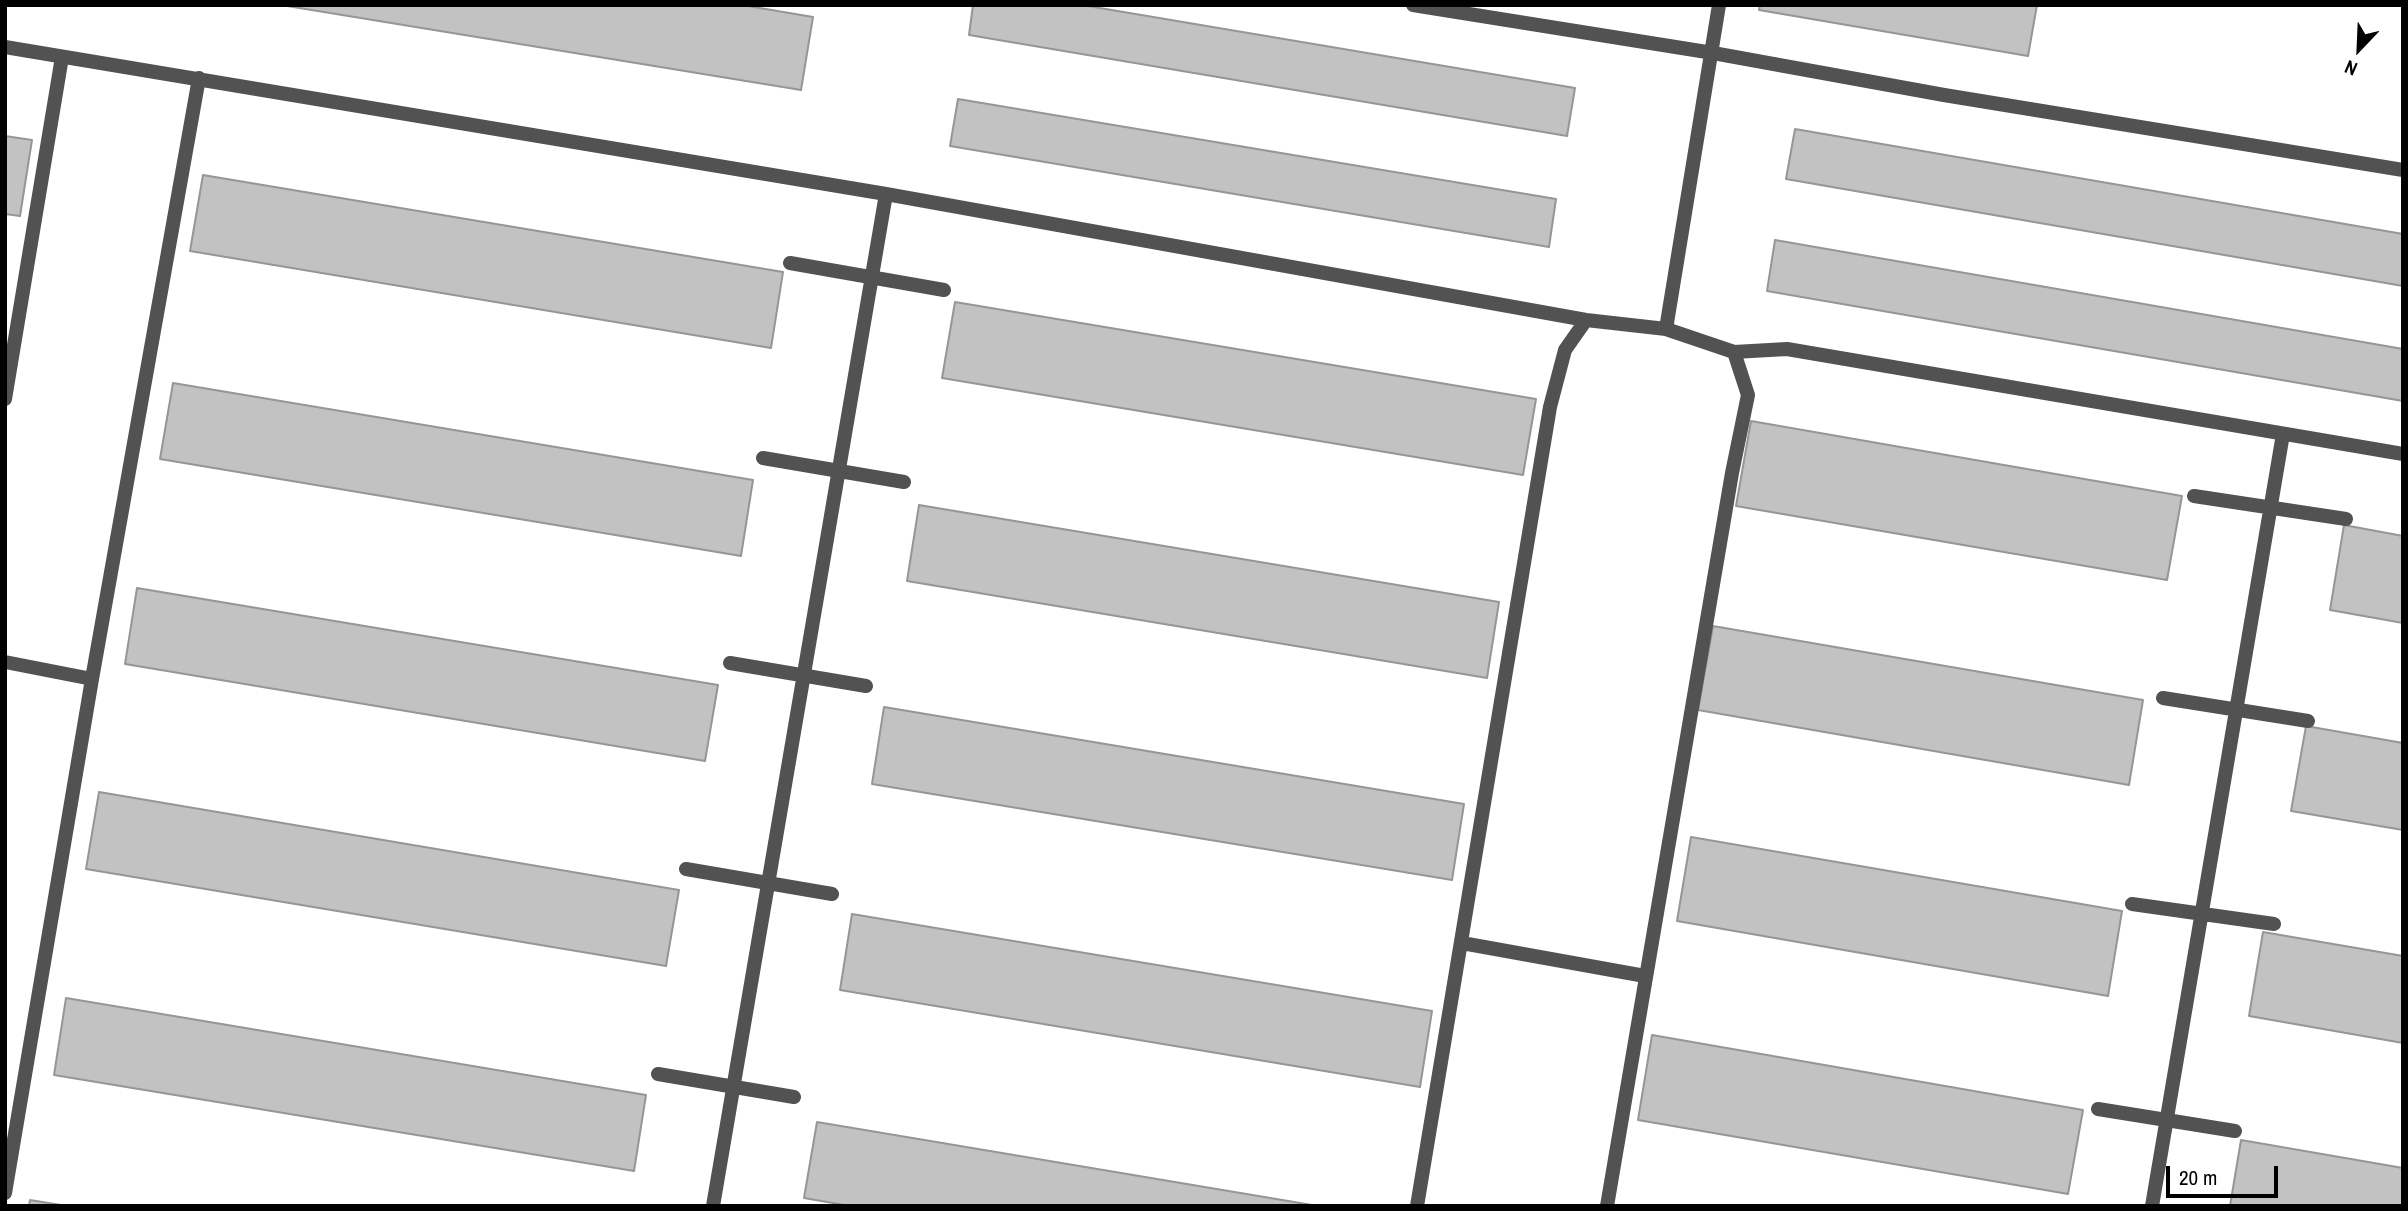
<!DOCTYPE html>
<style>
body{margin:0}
#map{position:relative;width:2408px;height:1211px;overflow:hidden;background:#fff;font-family:"Archivo Narrow",sans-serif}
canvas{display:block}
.frame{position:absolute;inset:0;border:7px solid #000;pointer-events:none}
.north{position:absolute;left:2324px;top:14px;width:70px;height:70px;-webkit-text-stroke:5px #fff;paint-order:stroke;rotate:203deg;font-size:19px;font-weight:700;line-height:28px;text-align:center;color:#000}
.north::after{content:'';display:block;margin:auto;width:24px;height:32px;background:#000;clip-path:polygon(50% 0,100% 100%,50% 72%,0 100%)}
.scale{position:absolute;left:2166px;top:1166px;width:112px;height:32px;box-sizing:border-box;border:4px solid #000;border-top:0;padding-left:9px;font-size:21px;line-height:24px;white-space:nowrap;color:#000;-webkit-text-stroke:5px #fff;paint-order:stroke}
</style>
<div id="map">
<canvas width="2408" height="1211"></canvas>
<div class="frame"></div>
<div class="north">N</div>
<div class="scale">20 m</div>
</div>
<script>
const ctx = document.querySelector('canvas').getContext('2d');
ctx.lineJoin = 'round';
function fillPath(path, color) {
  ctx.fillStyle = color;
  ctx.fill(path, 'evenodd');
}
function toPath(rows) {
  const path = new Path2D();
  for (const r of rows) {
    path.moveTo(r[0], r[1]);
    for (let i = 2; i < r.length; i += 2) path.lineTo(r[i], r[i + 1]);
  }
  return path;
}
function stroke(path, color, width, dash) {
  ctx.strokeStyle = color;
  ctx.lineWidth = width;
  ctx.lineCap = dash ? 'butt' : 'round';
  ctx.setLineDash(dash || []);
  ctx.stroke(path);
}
const building = toPath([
 [281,5,742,5,813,17,801,90,281,5],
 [973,5,1082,5,1575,88,1567,136,969,35,973,5],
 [1760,5,2037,5,2028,56,1759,10,1760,5],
 [958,99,1556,199,1549,247,950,146,958,99],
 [1795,129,2403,234,2403,286,1786,179,1795,129],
 [5,136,32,140,20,216,5,214,5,136],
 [203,175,783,272,771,348,190,251,203,175],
 [1775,240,2403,349,2403,401,1767,291,1775,240],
 [955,302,1536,399,1523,475,942,378,955,302],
 [173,383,753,480,741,556,160,459,173,383],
 [1751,421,2182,496,2167,580,1736,506,1751,421],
 [919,505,1499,602,1487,678,907,581,919,505],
 [2344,525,2403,536,2403,623,2330,610,2344,525],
 [137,588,718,685,705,761,125,664,137,588],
 [1713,626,2143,700,2129,785,1698,710,1713,626],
 [884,707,1464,804,1452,880,872,784,884,707],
 [2306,726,2403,743,2403,830,2291,811,2306,726],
 [99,792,679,890,666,966,86,869,99,792],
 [1691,837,2122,911,2108,996,1677,921,1691,837],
 [852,914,1432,1011,1420,1087,840,990,852,914],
 [2263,932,2403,956,2403,1043,2249,1016,2263,932],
 [66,998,646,1095,634,1171,54,1075,66,998],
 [1652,1035,2083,1110,2068,1194,1638,1120,1652,1035],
 [817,1122,1318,1206,850,1206,804,1198,817,1122],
 [2241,1140,2403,1168,2403,1206,2230,1206,2241,1140],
 [30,1200,67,1206,29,1206,30,1200]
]);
fillPath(building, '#c2c2c2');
stroke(building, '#969696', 2);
stroke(toPath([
 [1413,5,1713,53,1944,95,2403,170],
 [5,47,886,194,1586,320,1666,329,1734,352,1787,349,2403,454],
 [790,263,944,290],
 [1666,329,1719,5],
 [5,399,62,57],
 [763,458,904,482],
 [2194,496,2346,519],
 [5,662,92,679],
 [730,663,866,686],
 [2163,698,2308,721],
 [686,869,832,894],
 [2132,904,2274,924],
 [1462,943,1645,976],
 [658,1074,794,1097],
 [2098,1109,2235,1131],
 [5,1193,92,679,199,78],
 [713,1206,886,194],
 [1417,1206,1550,407,1565,350,1586,320],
 [1607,1206,1732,473,1748,395,1734,352],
 [2152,1206,2283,434]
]), '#525252', 14);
</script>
